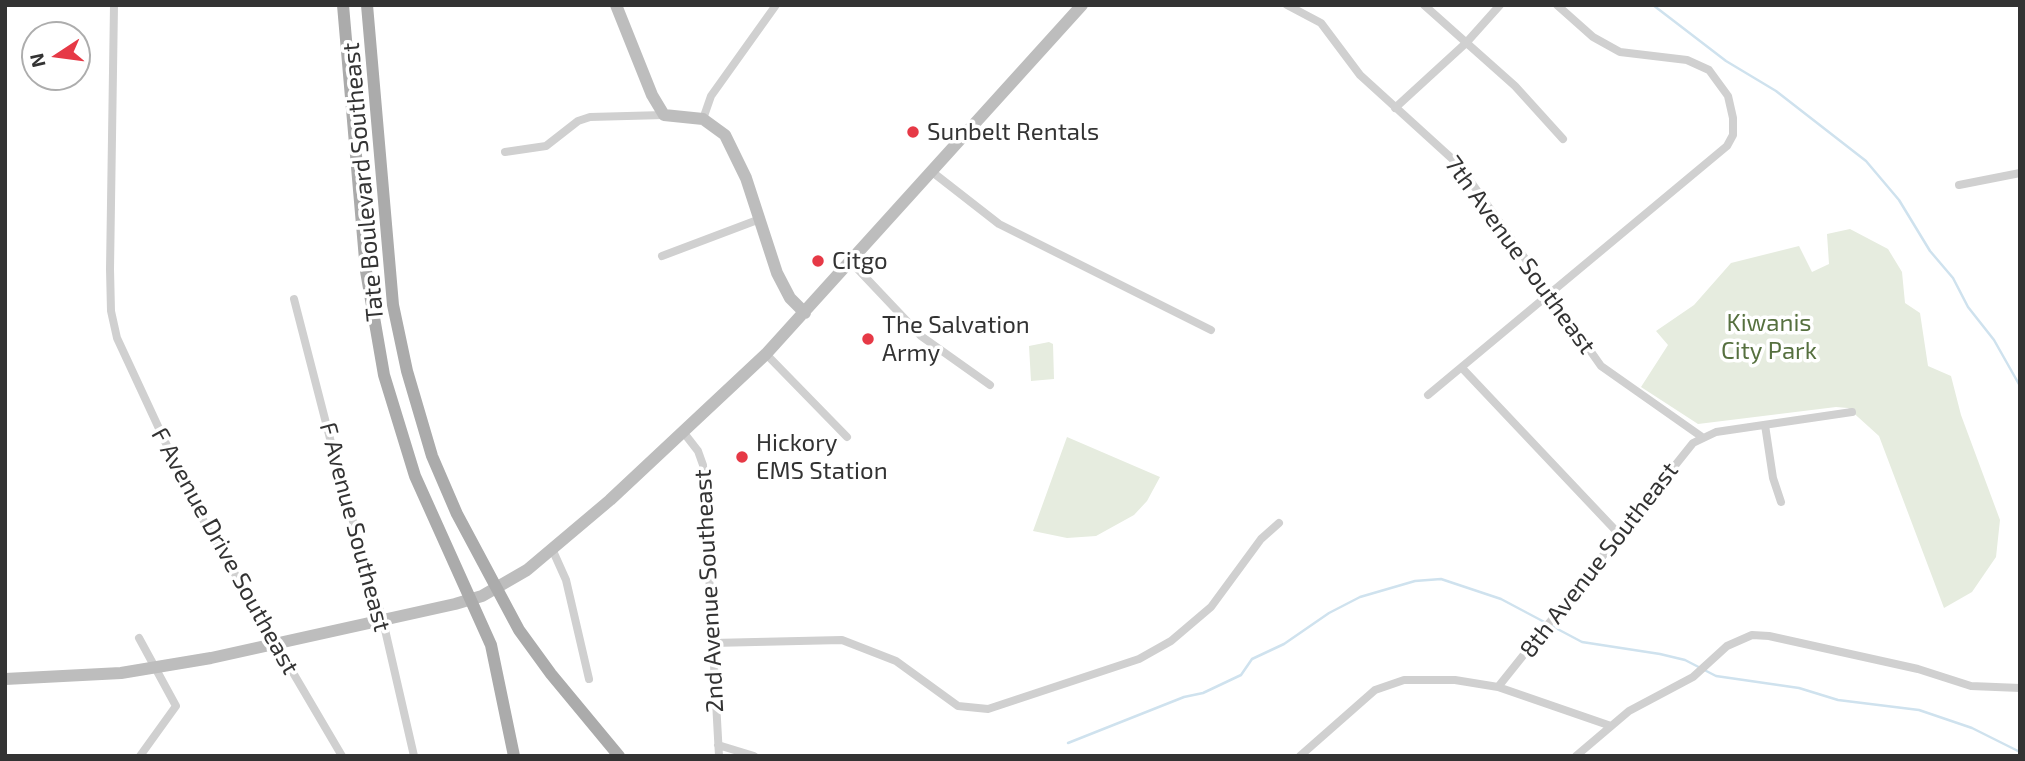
<!DOCTYPE html>
<style>
body{margin:0}
#map{position:relative;width:2025px;height:761px;overflow:hidden;background:#fff;font-family:"Exo 2",sans-serif}
canvas{display:block}
.frame{position:absolute;inset:0;border:7px solid #333;pointer-events:none}
.north{position:absolute;left:21px;top:21px;width:70px;height:70px;box-sizing:border-box;background:#fff;border:2px solid #adadad;border-radius:50%;rotate:257deg;font-size:19px;font-weight:700;line-height:28px;text-align:center;color:#333}
.north::after{content:'';display:block;margin:auto;width:24px;height:32px;background:#e63946;clip-path:polygon(50% 0,100% 100%,50% 72%,0 100%)}
</style>
<div id="map">
<canvas width="2025" height="761"></canvas>
<div class="frame"></div>
<div class="north">N</div>
</div>
<script>
const ctx = document.querySelector('canvas').getContext('2d');
ctx.lineJoin = 'round';
function fillPath(path, color) {
  ctx.fillStyle = color;
  ctx.fill(path, 'evenodd');
}
function toPath(rows) {
  const path = new Path2D();
  for (const r of rows) {
    path.moveTo(r[0], r[1]);
    for (let i = 2; i < r.length; i += 2) path.lineTo(r[i], r[i + 1]);
  }
  return path;
}
function stroke(path, color, width, dash) {
  ctx.strokeStyle = color;
  ctx.lineWidth = width;
  ctx.lineCap = dash ? 'butt' : 'round';
  ctx.setLineDash(dash || []);
  ctx.stroke(path);
}
function drawText(font, color, halo, rows, align = 'center') {
  ctx.font = font + ' "Exo 2",sans-serif';
  ctx.lineWidth = 7;
  ctx.setLineDash([]);
  ctx.textBaseline = 'middle';
  ctx.strokeStyle = halo;
  ctx.fillStyle = color;
  for (const [text, x, y, turn = 0] of rows) {
    ctx.save();
    ctx.translate(x, y);
    ctx.rotate((+turn || 0) * Math.PI / 180);
    ctx.textAlign = isNaN(turn) ? turn : align;
    if (halo) ctx.strokeText(text, 0, 0);
    ctx.fillText(text, 0, 0);
    ctx.restore();
  }
}
fillPath(toPath([
 [1850,229,1888,249,1902,272,1905,303,1920,313,1928,366,1951,376,1961,415,2000,520,1996,557,1972,592,1944,608,1879,436,1848,408,1836,407,1698,424,1641,387,1668,345,1656,331,1694,305,1731,263,1799,246,1812,272,1829,264,1827,234],
 [1049,342,1053,344,1054,379,1031,381,1029,346],
 [1067,437,1160,477,1147,501,1134,515,1096,536,1067,538,1033,531]
]), '#e6ecdf');
stroke(toPath([
 [1653,5,1726,61,1776,91,1866,161,1899,200,1930,251,1953,278,1968,307,1994,340,2020,386],
 [1068,743,1184,697,1203,693,1241,675,1252,659,1284,644,1329,613,1360,597,1415,581,1441,579,1501,599,1582,642,1660,654,1685,660,1716,676,1799,688,1838,700,1919,710,1972,728,2020,752]
]), '#cfe2ee', 2.5);
stroke(toPath([
 [114,5,110,269,111,311,117,338,195,506,342,756],
 [1287,5,1321,23,1360,75,1459,165,1601,366,1702,437],
 [1424,5,1515,86,1563,139],
 [1395,108,1466,43,1500,5],
 [703,119,711,96,776,5],
 [505,152,546,146,578,121,590,117,664,115],
 [931,171,999,224,1211,330],
 [1959,185,2020,173],
 [662,256,760,219],
 [851,262,921,336,990,385],
 [294,299,342,485,383,621,414,756],
 [766,354,847,437],
 [1462,368,1619,534],
 [1428,395,1727,146,1733,135,1733,118,1728,96,1709,70,1687,60,1620,52,1593,37,1557,5],
 [1765,425,1773,478,1781,502],
 [684,433,698,451,703,465,719,756],
 [553,551,566,580,589,679],
 [139,638,176,706,140,756],
 [712,643,842,640,896,661,958,706,988,709,1139,659,1171,641,1211,607,1261,539,1279,523],
 [1498,687,1693,443,1716,432,1852,412],
 [718,745,754,756],
 [1300,756,1375,690,1404,680,1455,680,1498,687,1611,726],
 [1576,756,1629,711,1693,677,1727,646,1752,635,1769,636,1918,669,1971,686,2020,688]
]), '#d0d0d0', 8);
stroke(toPath([
 [616,5,652,95,664,115,703,119,725,135,746,178,777,273,790,298,805,313],
 [5,679,121,673,211,658,455,604,482,596,527,570,610,500,766,354,1082,5]
]), '#bdbdbd', 12);
stroke(toPath([
 [343,5,366,271,384,375,415,476,491,645,514,756],
 [367,5,393,305,407,371,432,456,457,514,519,630,551,674,619,756]
]), '#ababab', 12);
for (const [x, y, r, color] of [
 [913,132,7,"#e63946"],
 [818,261,7,"#e63946"],
 [868,339,7,"#e63946"],
 [742,457,7,"#e63946"]
]) {
  const dot = new Path2D();
  dot.arc(x, y, r, 0, 2 * Math.PI);
  ctx.fillStyle = color;
  ctx.fill(dot);
  stroke(dot, '#fff', 2.5);
}
drawText('24px', '#333', '#fff', [
 ["Sunbelt Rentals",927,132],
 ["Citgo",832,261],
 ["The Salvation",882,325],
 ["Army",882,353],
 ["Hickory",756,443],
 ["EMS Station",756,471]
], 'left');
drawText('24px', '#333', '#fff', [
 ["Tate Boulevard Southeast",363,182,-95],
 ["7th Avenue Southeast",1520,255,54],
 ["F Avenue Southeast",355,527,75],
 ["F Avenue Drive Southeast",225,551,61],
 ["8th Avenue Southeast",1599,560,-52],
 ["2nd Avenue Southeast",709,591,-93]
]);
drawText('24px', '#56703f', '#fff', [
 ["Kiwanis",1769,323],
 ["City Park",1769,351]
]);
</script>
